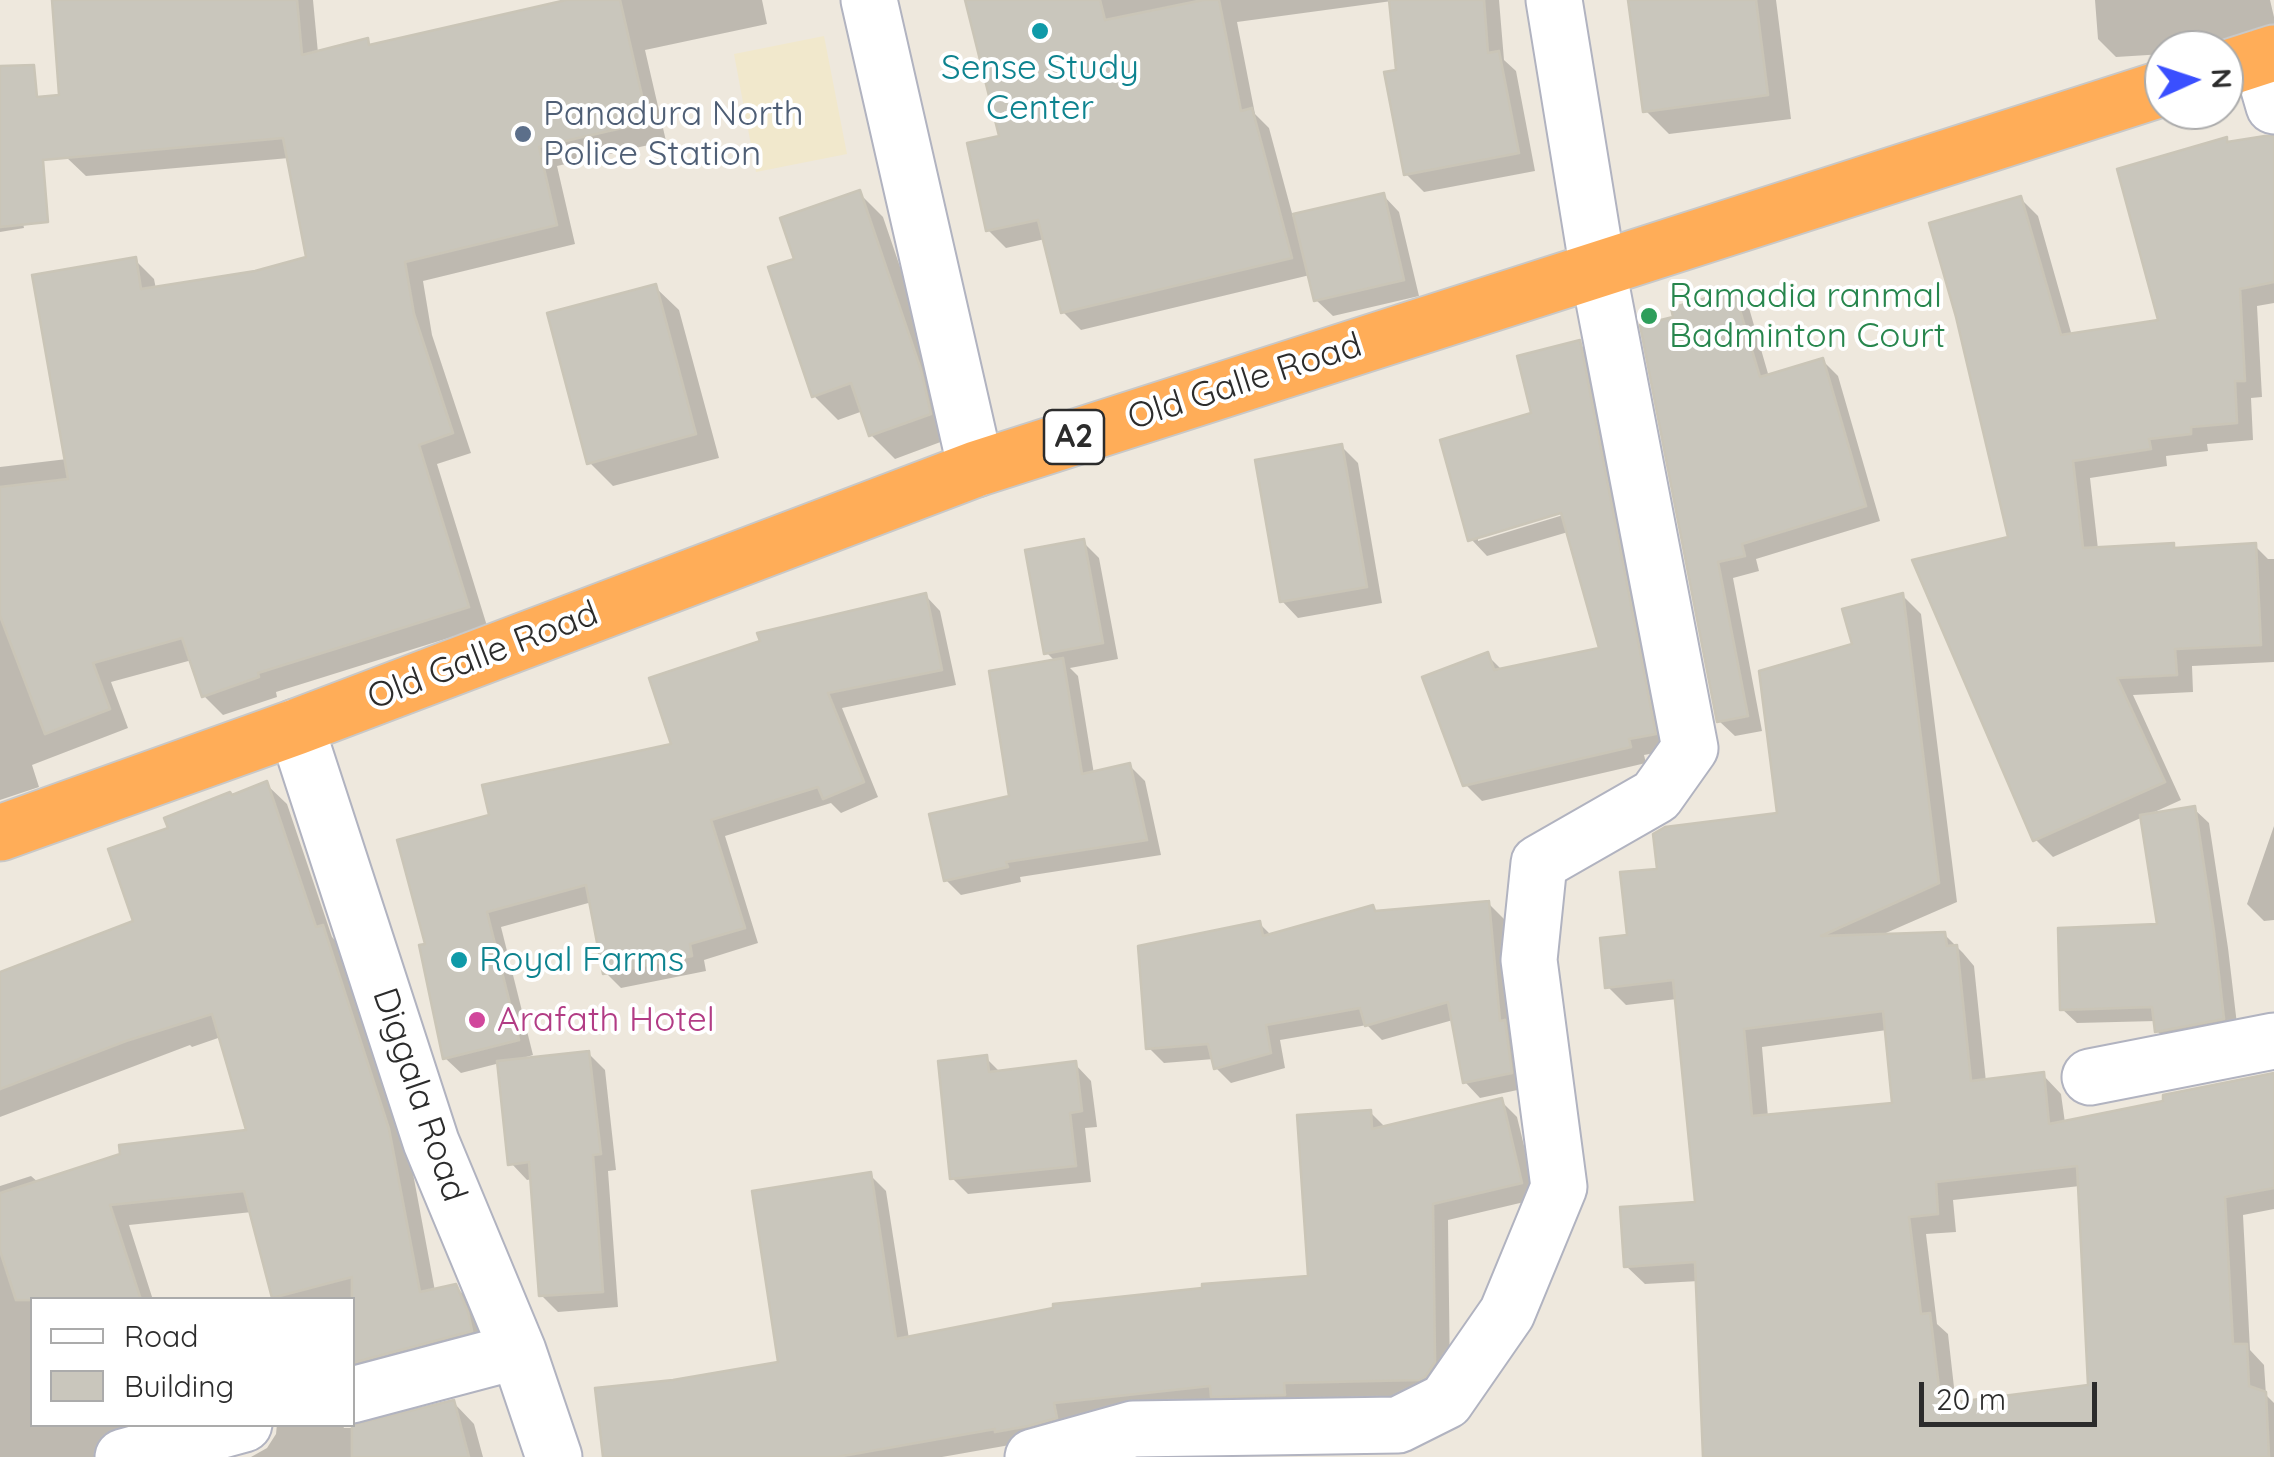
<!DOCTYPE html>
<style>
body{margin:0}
#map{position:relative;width:2274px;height:1457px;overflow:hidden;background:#eee8dd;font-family:Quicksand,sans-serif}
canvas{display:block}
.legend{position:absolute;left:30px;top:1297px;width:325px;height:130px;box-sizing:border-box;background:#fff;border:2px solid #ababab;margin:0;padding:12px 18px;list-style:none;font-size:30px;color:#2c2c2c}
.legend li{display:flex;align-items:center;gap:20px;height:50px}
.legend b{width:50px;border:2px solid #ababab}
.north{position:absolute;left:2144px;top:30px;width:100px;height:100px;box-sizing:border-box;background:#fff;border:2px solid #ababab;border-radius:50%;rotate:87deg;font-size:28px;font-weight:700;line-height:40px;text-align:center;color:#2c2c2c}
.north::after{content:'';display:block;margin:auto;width:35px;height:45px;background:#3a4fff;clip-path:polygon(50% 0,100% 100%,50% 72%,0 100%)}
.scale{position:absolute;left:1919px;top:1382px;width:178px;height:45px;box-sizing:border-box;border:5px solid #2c2c2c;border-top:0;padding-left:12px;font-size:30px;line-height:35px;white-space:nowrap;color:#2c2c2c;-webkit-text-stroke:8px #fff;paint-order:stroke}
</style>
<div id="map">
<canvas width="2274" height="1457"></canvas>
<ul class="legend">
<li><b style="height:12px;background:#fff"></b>Road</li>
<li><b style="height:28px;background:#c9c6bc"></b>Building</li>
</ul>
<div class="north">N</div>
<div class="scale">20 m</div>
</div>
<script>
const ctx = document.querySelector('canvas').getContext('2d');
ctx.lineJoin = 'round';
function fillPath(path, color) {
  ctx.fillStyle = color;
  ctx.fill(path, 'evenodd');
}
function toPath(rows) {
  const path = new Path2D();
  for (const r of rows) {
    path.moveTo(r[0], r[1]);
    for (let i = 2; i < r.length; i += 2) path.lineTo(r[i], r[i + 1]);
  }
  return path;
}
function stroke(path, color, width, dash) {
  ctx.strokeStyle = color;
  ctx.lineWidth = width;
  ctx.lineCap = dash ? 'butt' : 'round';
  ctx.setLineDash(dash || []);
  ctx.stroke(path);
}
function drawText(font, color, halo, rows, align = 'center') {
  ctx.font = font + ' Quicksand,sans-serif';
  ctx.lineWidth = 8;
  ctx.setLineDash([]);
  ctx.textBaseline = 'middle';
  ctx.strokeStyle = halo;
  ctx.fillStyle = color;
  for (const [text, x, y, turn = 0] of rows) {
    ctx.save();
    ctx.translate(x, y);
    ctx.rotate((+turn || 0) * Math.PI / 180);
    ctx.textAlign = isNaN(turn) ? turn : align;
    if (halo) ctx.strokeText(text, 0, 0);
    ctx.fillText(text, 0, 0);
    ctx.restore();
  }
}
fillPath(toPath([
 [824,36,847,154,756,172,734,54]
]), '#f1e8cc');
fillPath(toPath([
 [55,0,313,0,318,53,367,41,373,47,562,3,561,0,762,0,767,24,645,50,666,141,557,166,575,244,423,281,432,335,471,453,437,464,487,626,276,692,277,697,223,715,204,696,192,660,111,682,128,728,32,765,39,787,0,800,0,467,67,459,135,260,154,279,156,289,255,274,309,259,289,158,86,176,66,157],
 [968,0,1499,0,1504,60,1516,71,1535,171,1424,192,1406,174,1392,1,1237,22,1255,114,1269,128,1293,217,1383,195,1399,212,1419,296,1333,316,1316,300,1310,275,1081,330,1063,312,1045,239,1006,248,988,230,1002,138],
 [1631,0,1776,0,1791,119,1669,134,1645,110],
 [2095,0,2270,0,2274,17,2274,36,2212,50,2164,50,2164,54,2116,57,2098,39],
 [0,109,24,228,0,232],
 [2274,138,2274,303,2257,306,2262,397,2251,398,2253,440,2207,444,2208,451,2166,456,2167,466,2090,478,2098,549,2173,545,2177,550,2255,546,2268,559,2274,559,2274,662,2192,666,2193,692,2133,695,2181,800,2150,814,2194,809,2209,823,2228,948,2238,1033,2172,1046,2157,1031,2156,1021,2077,1023,2062,1009,2159,927,2143,817,2053,857,2036,840,2011,538,2020,198,2038,216,2072,336,2161,322,2226,140,2230,144],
 [859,193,883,217,944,396,954,437,895,459,871,435,863,411,838,420,814,396],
 [655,287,679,310,719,458,613,486,589,462],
 [1734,293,1749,308,1769,377,1822,360,1838,376,1880,521,1756,559,1759,571,1733,578,1762,731,1735,736,1719,721,1676,319],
 [1579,343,1595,360,1671,750,1644,755,1646,763,1482,801,1465,784,1487,655,1503,671,1602,650,1568,532,1487,556,1471,539,1534,415],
 [1572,507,1573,512,1478,541,1478,535],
 [1341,446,1358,463,1382,603,1298,618,1282,601],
 [1083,542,1099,558,1118,659,1070,668,1078,676,1094,774,1130,766,1145,781,1161,855,1020,877,1021,882,961,895,946,880,1012,798,1056,662,1047,653],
 [925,595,940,611,956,685,842,708,878,797,841,813,831,803,725,836,758,943,704,960,706,971,621,988,605,972,592,902,501,927,533,1055,523,1058,523,1061,588,1053,605,1070,616,1170,608,1171,618,1307,558,1312,541,1295,533,1179,527,1180,511,1163,500,1063,461,1073,445,1058,428,946,492,817,674,745],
 [1902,595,1921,614,1957,902,1879,936,1944,934,1963,953,1974,966,1986,1082,2043,1075,2061,1094,2065,1123,2166,1103,2274,1075,2274,1209,2243,1215,2250,1350,2264,1365,2266,1395,2274,1403,2274,1457,1705,1457,1699,1281,1645,1284,1626,1266,1697,1204,1677,999,1626,1005,1608,987,1659,871,1779,815,1855,645],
 [1887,1030,1895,1105,1768,1117,1762,1047],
 [2080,1186,2091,1387,1956,1405,1948,1334,1937,1324,1926,1234,1956,1232,1953,1200],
 [266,784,287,804,332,937,343,948,409,1152,435,1291,455,1286,476,1307,488,1335,352,1392,352,1300,275,1300,252,1212,129,1225,153,1300,32,1300,32,1424,217,1424,120,1457,0,1457,0,1186,31,1176,39,1183,249,1132,221,1037,192,1047,190,1045,0,1117,0,974,136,923,171,829,232,797],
 [2274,826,2274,920,2264,921,2247,904],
 [1488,903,1504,919,1514,1033,1527,1088,1480,1098,1465,1082,1453,1020,1382,1040,1367,1025,1280,1040,1285,1068,1231,1083,1216,1068,1214,1059,1164,1063,1149,1048,1259,923,1272,936,1372,908,1378,913],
 [986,1058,1001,1073,1075,1064,1091,1081,1097,1127,1085,1128,1091,1182,968,1194,952,1178],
 [1501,1101,1517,1117,1537,1199,1448,1220,1450,1380,1436,1395,1299,1398,1300,1411,1072,1434,942,1457,606,1457,673,1382,781,1364,870,1175,886,1191,909,1339,1311,1278,1370,1112,1386,1128],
 [454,1403,474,1424,483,1457,251,1457,267,1448,276,1434,277,1424,342,1424,344,1428,359,1428]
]), '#0003');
const building = toPath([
 [52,0,297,0,302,55,368,38,369,45,566,0,620,0,648,122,539,147,557,225,405,262,414,314,453,433,419,445,469,607,258,673,259,677,202,697,182,638,93,663,110,709,45,734,0,616,0,487,68,479,32,275,136,257,141,289,255,271,306,257,283,138,43,160,48,222,0,227,0,66,34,65,37,97,59,95,52,0],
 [965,0,1100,0,1105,20,1203,0,1219,0,1241,111,1252,108,1292,258,1061,313,1038,220,986,231,967,143,999,136,965,0],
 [1389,0,1484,0,1488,53,1499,51,1519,153,1404,175,1384,72,1396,70,1389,0],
 [1628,0,1756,0,1768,95,1643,112,1628,0],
 [2265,136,2274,136,2274,282,2240,289,2245,381,2235,381,2237,423,2191,427,2191,434,2149,439,2151,449,2073,461,2083,548,2174,543,2174,548,2256,543,2261,645,2175,649,2177,675,2117,678,2165,782,2033,841,1912,560,2008,537,1956,317,1929,223,2021,196,2061,335,2158,320,2117,169,2227,137,2227,142,2265,136],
 [860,190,921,370,931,414,869,436,851,383,812,397,768,267,794,259,780,218,860,190],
 [1384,193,1404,280,1314,301,1293,214,1384,193],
 [656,284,696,434,587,464,547,313,656,284],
 [1734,290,1760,377,1823,358,1866,506,1742,544,1745,556,1718,562,1748,716,1717,722,1640,325,1673,317,1671,308,1734,290],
 [1580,340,1656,734,1629,739,1631,747,1463,786,1422,677,1488,652,1494,670,1599,648,1561,513,1468,541,1440,440,1531,413,1517,356,1580,340],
 [1342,444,1367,587,1280,602,1255,460,1342,444],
 [1084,539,1103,643,1044,654,1025,550,1084,539],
 [926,593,942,670,828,693,864,782,823,799,818,787,711,820,745,928,690,944,692,956,603,974,586,885,487,912,519,1040,443,1059,419,945,425,944,397,840,489,815,482,785,671,744,649,678,760,641,757,633,926,593],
 [1903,593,1939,883,1821,936,1945,932,1947,946,1957,945,1971,1081,2044,1072,2049,1124,2163,1101,2163,1095,2274,1073,2274,1188,2225,1197,2233,1344,2247,1344,2249,1386,2266,1392,2269,1457,1703,1457,1695,1262,1624,1267,1620,1207,1695,1202,1673,980,1605,988,1600,938,1627,935,1620,872,1657,869,1653,834,1665,827,1777,813,1759,671,1852,644,1842,609,1903,593],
 [1883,1011,1892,1103,1752,1116,1744,1029,1883,1011],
 [2077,1166,2088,1385,1941,1404,1930,1313,1921,1314,1909,1217,1938,1214,1936,1182,2077,1166],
 [1063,658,1082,774,1130,763,1147,840,1006,862,1008,867,944,881,929,814,1009,796,989,671,1063,658],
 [267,781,316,927,323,925,389,1129,420,1292,456,1284,468,1312,472,1331,352,1363,352,1277,272,1298,244,1191,110,1205,141,1300,16,1300,0,1251,0,1193,120,1154,119,1145,246,1130,212,1014,126,1041,0,1089,0,972,133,921,108,849,168,828,164,818,230,792,232,795,267,781],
 [2195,806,2214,932,2224,1019,2155,1032,2152,1007,2060,1010,2058,928,2157,924,2140,815,2195,806],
 [1489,901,1500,1021,1505,1020,1512,1073,1463,1083,1448,1002,1365,1026,1360,1008,1266,1025,1271,1053,1214,1069,1208,1044,1146,1049,1138,946,1260,921,1263,936,1373,905,1375,911,1489,901],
 [589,1051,601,1154,593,1155,603,1292,539,1296,529,1162,508,1165,497,1061,589,1051],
 [987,1055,989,1072,1076,1061,1082,1111,1070,1113,1076,1166,950,1179,938,1061,987,1055],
 [1502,1098,1522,1183,1433,1204,1435,1362,1425,1377,1419,1380,1284,1383,1285,1395,1211,1397,1210,1386,1054,1403,1057,1418,1028,1426,995,1432,995,1429,837,1457,603,1457,595,1388,673,1380,778,1362,752,1191,871,1172,896,1339,1053,1308,1053,1304,1202,1288,1202,1284,1308,1276,1297,1115,1371,1110,1372,1129,1502,1098],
 [454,1400,469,1457,352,1457,352,1425,454,1400]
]);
fillPath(building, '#c9c6bc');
stroke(building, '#cac5b7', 2.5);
const street = toPath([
 [869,0,976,469],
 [2260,58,2274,106],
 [296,727,431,1142,518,1351,554,1457],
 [2090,1077,2274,1041],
 [352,1395,518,1351],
 [123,1457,244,1424],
 [1033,1457,1133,1429,1398,1425,1446,1401,1507,1313,1559,1187,1529,960,1539,863,1656,796,1690,748,1598,270,1554,0]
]);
const highway = toPath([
 [2224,69,2274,53],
 [0,833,296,727,976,469,2164,88]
]);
stroke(street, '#b1b3c0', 59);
stroke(highway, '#c8c8c8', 59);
stroke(street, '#fff', 55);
stroke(highway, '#ffad58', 55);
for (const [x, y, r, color] of [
 [1040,31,10,"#0f9aa8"],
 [523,134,10,"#5c6f8a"],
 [1649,316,10,"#2e9e5b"],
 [459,960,10,"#0f9aa8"],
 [477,1020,10,"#d1479c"]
]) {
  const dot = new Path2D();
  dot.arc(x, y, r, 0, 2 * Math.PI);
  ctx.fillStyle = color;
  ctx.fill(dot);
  stroke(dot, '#fff', 4);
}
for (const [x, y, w] of [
 [1074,437,60]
]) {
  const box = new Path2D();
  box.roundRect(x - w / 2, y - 27, w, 54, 8);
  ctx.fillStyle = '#fff';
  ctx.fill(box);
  stroke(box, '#2c2c2c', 2.5);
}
drawText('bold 32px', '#2c2c2c', null, [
 ["A2",1074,437]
]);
drawText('35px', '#0d838f', '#fff', [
 ["Sense Study",1040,68],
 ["Center",1040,108],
 ["Royal Farms",479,960,"left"]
]);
drawText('35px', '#4e5e75', '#fff', [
 ["Panadura North",543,114],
 ["Police Station",543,154]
], 'left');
drawText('35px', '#27864d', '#fff', [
 ["Ramadia ranmal",1669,296],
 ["Badminton Court",1669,336]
], 'left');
drawText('35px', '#2c2c2c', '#fff', [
 ["Old Galle Road",1245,382,-18],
 ["Old Galle Road",483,656,-21],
 ["Diggala Road",419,1095,71]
]);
drawText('35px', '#b23c85', '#fff', [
 ["Arafath Hotel",497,1020]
], 'left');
</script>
